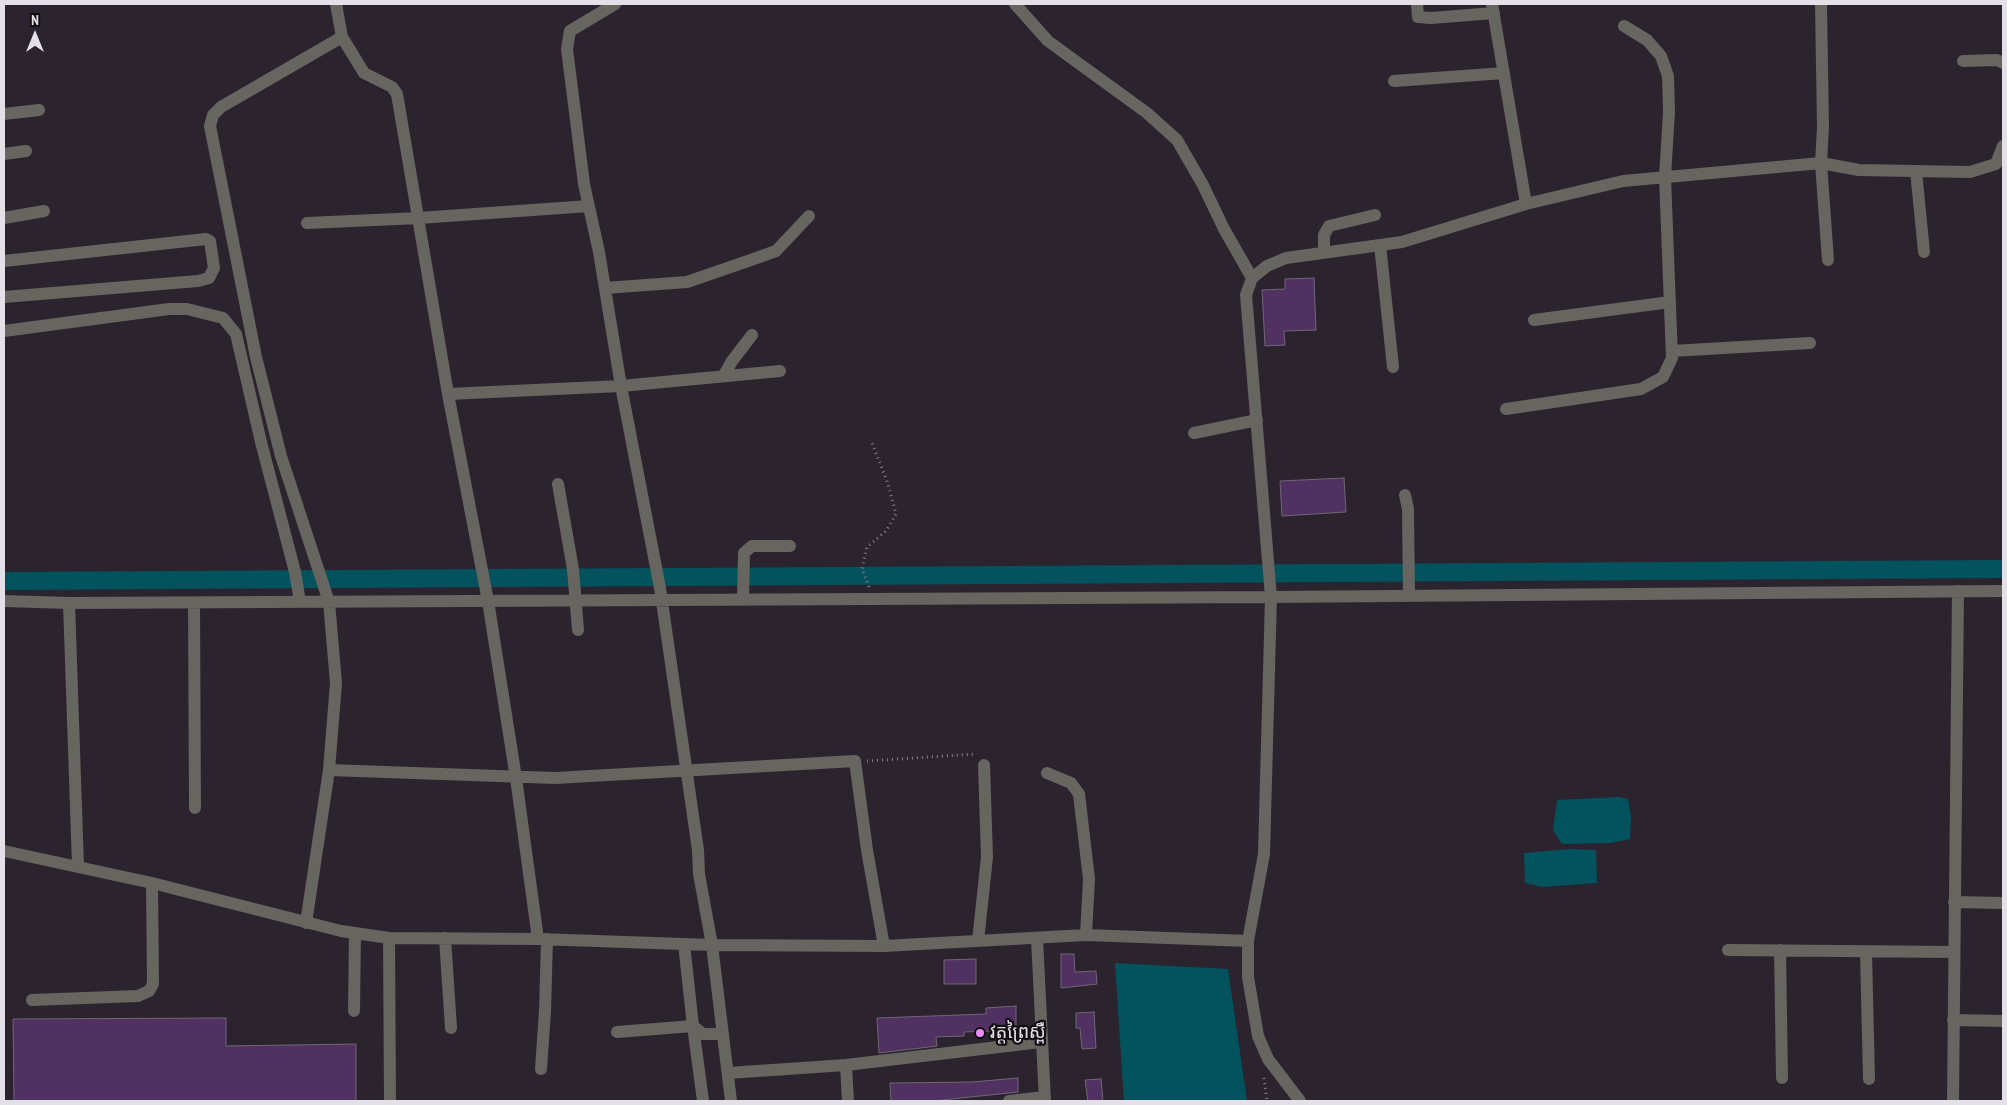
<!DOCTYPE html>
<meta charset="utf-8">
<style>
body{margin:0}
#map{position:relative;width:2007px;height:1105px;overflow:hidden;background:#2b242f;font-family:"PT Sans Narrow",sans-serif}
canvas{display:block}
.frame{position:absolute;inset:0;border:5px solid #e4e0e7;pointer-events:none}
.north{position:absolute;left:10px;top:10px;width:50px;height:50px;-webkit-text-stroke:4px #120f13;paint-order:stroke;rotate:0deg;font-size:14px;font-weight:700;line-height:20px;text-align:center;color:#e4e0e7}
.north::after{content:'';display:block;margin:auto;width:18px;height:22px;background:#e4e0e7;clip-path:polygon(50% 0,100% 100%,50% 72%,0 100%)}
</style>
<div id="map">
<canvas width="2007" height="1105"></canvas>
<div class="frame"></div>
<div class="north">N</div>
</div>
<script>
const ctx = document.querySelector('canvas').getContext('2d');
ctx.lineJoin = 'round';
function fillPath(path, color) {
  ctx.fillStyle = color;
  ctx.fill(path, 'evenodd');
}
function toPath(rows) {
  const path = new Path2D();
  for (const r of rows) {
    path.moveTo(r[0], r[1]);
    for (let i = 2; i < r.length; i += 2) path.lineTo(r[i], r[i + 1]);
  }
  return path;
}
function stroke(path, color, width, dash) {
  ctx.strokeStyle = color;
  ctx.lineWidth = width;
  ctx.lineCap = dash ? 'butt' : 'round';
  ctx.setLineDash(dash || []);
  ctx.stroke(path);
}
function drawText(font, color, halo, rows, align = 'center') {
  ctx.font = font + ' "PT Sans Narrow","Noto Sans Khmer",sans-serif';
  ctx.lineWidth = 4.5;
  ctx.setLineDash([]);
  ctx.textBaseline = 'middle';
  ctx.strokeStyle = halo;
  ctx.fillStyle = color;
  for (const [text, x, y, turn = 0] of rows) {
    ctx.save();
    ctx.translate(x, y);
    ctx.rotate((+turn || 0) * Math.PI / 180);
    ctx.textAlign = isNaN(turn) ? turn : align;
    if (halo) ctx.strokeText(text, 0, 0);
    ctx.fillText(text, 0, 0);
    ctx.restore();
  }
}
fillPath(toPath([
 [1618,797,1628,799,1631,817,1630,839,1610,843,1562,844,1553,830,1557,800],
 [1571,849,1596,850,1597,883,1543,887,1525,883,1524,853],
 [1115,963,1228,969,1247,1101,1124,1101]
]), '#03535f');
stroke(toPath([
 [4,581,2003,569]
]), '#03535f', 18);
const building = toPath([
 [1314,278,1316,330,1284,331,1285,345,1265,346,1262,290,1285,289,1285,279,1314,278],
 [1344,478,1346,512,1282,516,1280,481,1344,478],
 [1061,954,1074,954,1075,972,1096,971,1097,984,1061,988,1061,954],
 [976,959,976,984,944,984,944,960,976,959],
 [1016,1006,1016,1030,964,1032,964,1036,936,1037,937,1046,879,1053,877,1018,986,1014,986,1008,1016,1006],
 [1094,1012,1096,1048,1082,1049,1080,1028,1076,1028,1076,1013,1094,1012],
 [226,1018,226,1046,356,1044,356,1101,14,1101,13,1019,226,1018],
 [1018,1078,1018,1092,933,1101,891,1101,890,1083,972,1082,1018,1078],
 [1101,1079,1103,1101,1088,1101,1085,1080,1101,1079]
]);
fillPath(building, '#513161');
stroke(building, '#6f6774', 1);
stroke(toPath([
 [869,587,862,569,867,547,886,531,896,514,888,484,872,443],
 [867,761,975,754],
 [1264,1078,1267,1101]
]), '#868089', 3, [1, 4]);
stroke(toPath([
 [336,4,342,37,364,73,392,87,397,94,448,394,488,601,516,778,538,939],
 [615,4,570,31,567,49,584,184,599,252,621,386,660,588,698,850,699,874,712,945,731,1101],
 [1015,4,1048,41,1147,113,1177,140,1203,185,1224,229,1252,278],
 [1417,4,1418,17,1431,18,1494,13],
 [1492,4,1526,204],
 [1963,61,1997,60,2003,63],
 [1394,81,1504,73],
 [4,114,39,110],
 [4,154,26,151],
 [1916,171,1924,252],
 [4,218,44,211],
 [307,223,419,218,589,206],
 [1380,245,1393,367],
 [1324,253,1324,235,1329,226,1375,215],
 [1828,260,1821,163,1859,170,1970,172,1996,164,2003,146],
 [4,261,206,239,210,241,214,268,209,278,198,281,4,297],
 [605,288,687,282,748,261,776,251,809,216],
 [1534,320,1670,302],
 [4,331,169,309,187,309,223,318,236,334,261,442,295,572,300,602],
 [1672,351,1810,343],
 [724,375,732,361,752,335],
 [448,394,621,386,780,371],
 [1506,409,1641,389,1663,377,1672,358,1665,177,1669,112,1668,76,1661,56,1647,40,1624,26],
 [1194,433,1257,420],
 [558,484,573,569,578,630],
 [1405,495,1408,509,1409,596],
 [743,600,744,553,752,546,790,546],
 [4,601,69,603],
 [194,603,195,808],
 [329,770,555,778,855,761,867,850,884,946],
 [1047,773,1071,783,1079,794,1089,879,1086,935],
 [4,851,152,883,341,931,389,938,538,939,712,945,884,946,1086,935,1248,941],
 [78,866,69,603,1271,597,2003,591],
 [1954,902,2003,903],
 [306,923,329,770,336,683,329,602,281,456,256,357,210,126,213,115,221,107,342,37],
 [389,938,390,1101],
 [445,938,451,1028],
 [1037,938,1045,1101],
 [978,941,987,857,984,765],
 [684,944,693,1026,703,1034,723,1034],
 [1728,950,1954,952],
 [1780,950,1782,1078],
 [1866,952,1869,1079],
 [32,1000,138,996,149,991,153,984,152,883],
 [354,1011,355,933],
 [1953,1020,2003,1021],
 [617,1032,693,1026,703,1101],
 [846,1065,848,1101],
 [541,1069,545,1011,547,939],
 [728,1073,846,1065,1041,1042],
 [1009,1101,1045,1097],
 [1300,1101,1268,1059,1258,1036,1248,977,1248,941,1264,854,1271,597,1246,295,1252,278,1267,266,1286,258,1402,242,1526,204,1623,181,1821,163,1823,127,1821,4],
 [1953,1101,1958,591]
]), '#66655f', 12);
for (const [x, y, r, color] of [
 [980,1033,5,"#e98dfe"]
]) {
  const dot = new Path2D();
  dot.arc(x, y, r, 0, 2 * Math.PI);
  ctx.fillStyle = color;
  ctx.fill(dot);
  stroke(dot, '#120f13', 2);
}
drawText('18px', '#e4e0e7', '#120f13', [
 ["វត្តព្រៃស្ពឺ",990,1033]
], 'left');
</script>
